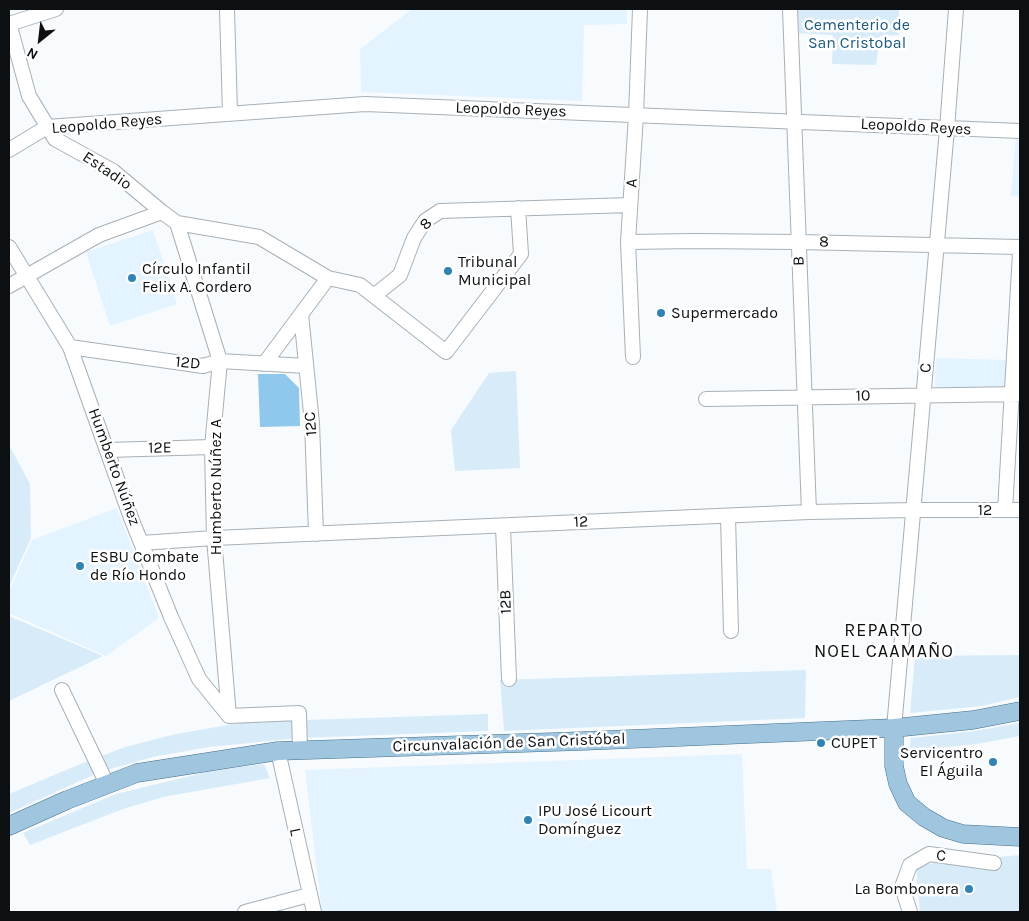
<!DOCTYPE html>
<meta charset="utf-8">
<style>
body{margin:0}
#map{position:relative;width:1029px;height:921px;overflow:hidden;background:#f7fbfe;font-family:Karla,sans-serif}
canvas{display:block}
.frame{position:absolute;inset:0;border:10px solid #0d1012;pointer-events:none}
.north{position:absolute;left:15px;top:15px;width:50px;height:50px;-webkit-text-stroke:4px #fff;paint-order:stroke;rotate:209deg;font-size:14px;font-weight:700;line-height:20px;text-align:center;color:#0d1012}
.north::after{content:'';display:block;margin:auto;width:18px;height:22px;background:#0d1012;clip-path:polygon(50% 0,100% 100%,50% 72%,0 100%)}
</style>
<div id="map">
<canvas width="1029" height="921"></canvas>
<div class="frame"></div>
<div class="north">N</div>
</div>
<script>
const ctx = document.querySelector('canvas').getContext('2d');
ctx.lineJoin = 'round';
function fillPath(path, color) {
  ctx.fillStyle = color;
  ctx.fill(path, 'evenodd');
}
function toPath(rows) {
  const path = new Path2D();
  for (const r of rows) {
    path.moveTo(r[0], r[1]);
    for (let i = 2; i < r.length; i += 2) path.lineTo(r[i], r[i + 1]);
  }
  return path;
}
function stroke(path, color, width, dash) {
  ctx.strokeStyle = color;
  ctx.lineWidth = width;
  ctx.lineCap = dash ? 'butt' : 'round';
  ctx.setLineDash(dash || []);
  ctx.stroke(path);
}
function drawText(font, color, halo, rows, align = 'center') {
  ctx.font = font + ' Karla,sans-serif';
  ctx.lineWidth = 5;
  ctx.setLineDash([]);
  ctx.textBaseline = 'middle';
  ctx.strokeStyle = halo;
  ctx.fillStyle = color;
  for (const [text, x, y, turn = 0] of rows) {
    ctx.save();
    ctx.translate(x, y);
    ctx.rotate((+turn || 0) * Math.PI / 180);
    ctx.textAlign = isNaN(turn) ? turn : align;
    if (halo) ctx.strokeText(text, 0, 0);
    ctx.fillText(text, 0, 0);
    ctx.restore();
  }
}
fillPath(toPath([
 [412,9,627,9,627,24,584,25,582,101,361,92,360,49],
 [1016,137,1020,137,1020,197,1011,195],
 [153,230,177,304,110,326,86,252],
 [936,358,1007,360,1006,390,935,387],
 [117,508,159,618,106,656,9,613,9,591,32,540],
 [742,754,747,869,771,869,777,912,322,912,305,770]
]), '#e3f3ff');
fillPath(toPath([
 [795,9,899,9,899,35,880,36,876,65,832,64,833,35,796,33],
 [516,371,520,468,455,471,451,430,489,373],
 [9,445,30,484,31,538,9,587],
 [9,616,103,656,9,701],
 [1020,655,1020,697,982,706,910,713,915,656],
 [806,670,805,718,504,731,500,680],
 [488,714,488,731,300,738,209,747,153,757,100,772,9,813,9,794,78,765,125,747,176,734,245,722],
 [1020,723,1020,736,977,744,909,751,911,738,975,731],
 [264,764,270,778,163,797,123,809,30,845,23,833,116,794,211,771],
 [1020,855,1020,912,920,912,916,865]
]), '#d7ebf9');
fillPath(toPath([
 [258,374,285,374,299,388,300,426,260,427]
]), '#90c7ec');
const minor = toPath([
 [227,9,230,113],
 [790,9,809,512],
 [9,23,29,96,55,139,113,171,162,212,177,223,220,361,212,447,214,538,229,716],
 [9,24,56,9],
 [9,150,47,127,365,104,1020,131],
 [177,223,259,237,328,278,360,285,446,352,521,254,518,208],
 [628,242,695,241,798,242,1020,247],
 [9,247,70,347,131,518,171,617,199,679,229,716],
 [9,286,99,235,162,212],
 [375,295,400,275,414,238,425,221,440,211,630,205],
 [301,314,312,423,316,534],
 [70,347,203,366,220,361,306,366],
 [633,357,628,242,636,115,640,9],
 [264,364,328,278],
 [706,399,1020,394],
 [107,450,212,447],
 [1005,510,1020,253],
 [728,516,731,631],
 [503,526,509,679],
 [141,543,214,538,809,512,913,510,1020,510],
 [62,690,107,784],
 [229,716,299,713,300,750],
 [894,728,947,129,956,9],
 [278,751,314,912],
 [245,912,309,895],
 [910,912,902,887,910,865,929,854,994,863]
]);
const major = toPath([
 [894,728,894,766,898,784,907,803,924,817,943,828,963,834,1020,837],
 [9,826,67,800,137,773,278,751,583,741,894,728,973,720,1020,711]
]);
stroke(minor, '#a7b0b6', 16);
stroke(major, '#436e8a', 19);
stroke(minor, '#fff', 14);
stroke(major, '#a0c6df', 18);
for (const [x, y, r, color] of [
 [448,271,5,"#3183b4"],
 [132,278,5,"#3183b4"],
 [661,313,5,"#3183b4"],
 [80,566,5,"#3183b4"],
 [821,743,5,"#3183b4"],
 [993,762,5,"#3183b4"],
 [528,820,5,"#3183b4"],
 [969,889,5,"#3183b4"]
]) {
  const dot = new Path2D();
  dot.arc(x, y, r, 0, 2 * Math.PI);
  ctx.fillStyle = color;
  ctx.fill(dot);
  stroke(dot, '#fff', 2);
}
drawText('16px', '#1c5b7f', '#fff', [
 ["Cementerio de",857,25],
 ["San Cristobal",857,43]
]);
drawText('16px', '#0d1012', '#fff', [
 ["Leopoldo Reyes",511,110,2],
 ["Leopoldo Reyes",107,124,-5],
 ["Leopoldo Reyes",916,127,3],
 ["Estadio",107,171,34],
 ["A",632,183,-86],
 ["8",426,224,-47],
 ["8",824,242,1],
 ["B",799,261,-92],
 ["12D",188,363,5],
 ["C",926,368,-85],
 ["10",863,396,-1],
 ["12C",311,424,-94],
 ["12E",160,448,-1],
 ["Humberto Núñez",114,467,70],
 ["Humberto Núñez A",216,487,-90],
 ["12",985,510],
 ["12",581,522,-3],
 ["12B",506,602,-92],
 ["Circunvalación de San Cristóbal",509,743,-2],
 ["L",295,832,78],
 ["C",941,856,6]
]);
drawText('16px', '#0d1012', '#fff', [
 ["Tribunal",458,262],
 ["Municipal",458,280],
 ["Círculo Infantil",142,269],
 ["Felix A. Cordero",142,287],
 ["Supermercado",671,313],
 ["ESBU Combate",90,557],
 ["de Río Hondo",90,575],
 ["CUPET",831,743],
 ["Servicentro",983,753,"right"],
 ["El Águila",983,771,"right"],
 ["IPU José Licourt",538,811],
 ["Domínguez",538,829],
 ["La Bombonera",959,889,"right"]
], 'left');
ctx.letterSpacing = '1px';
drawText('18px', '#0d1012', '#fff', [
 ["REPARTO",884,631],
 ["NOEL CAAMAÑO",884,652]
]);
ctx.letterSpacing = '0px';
</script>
